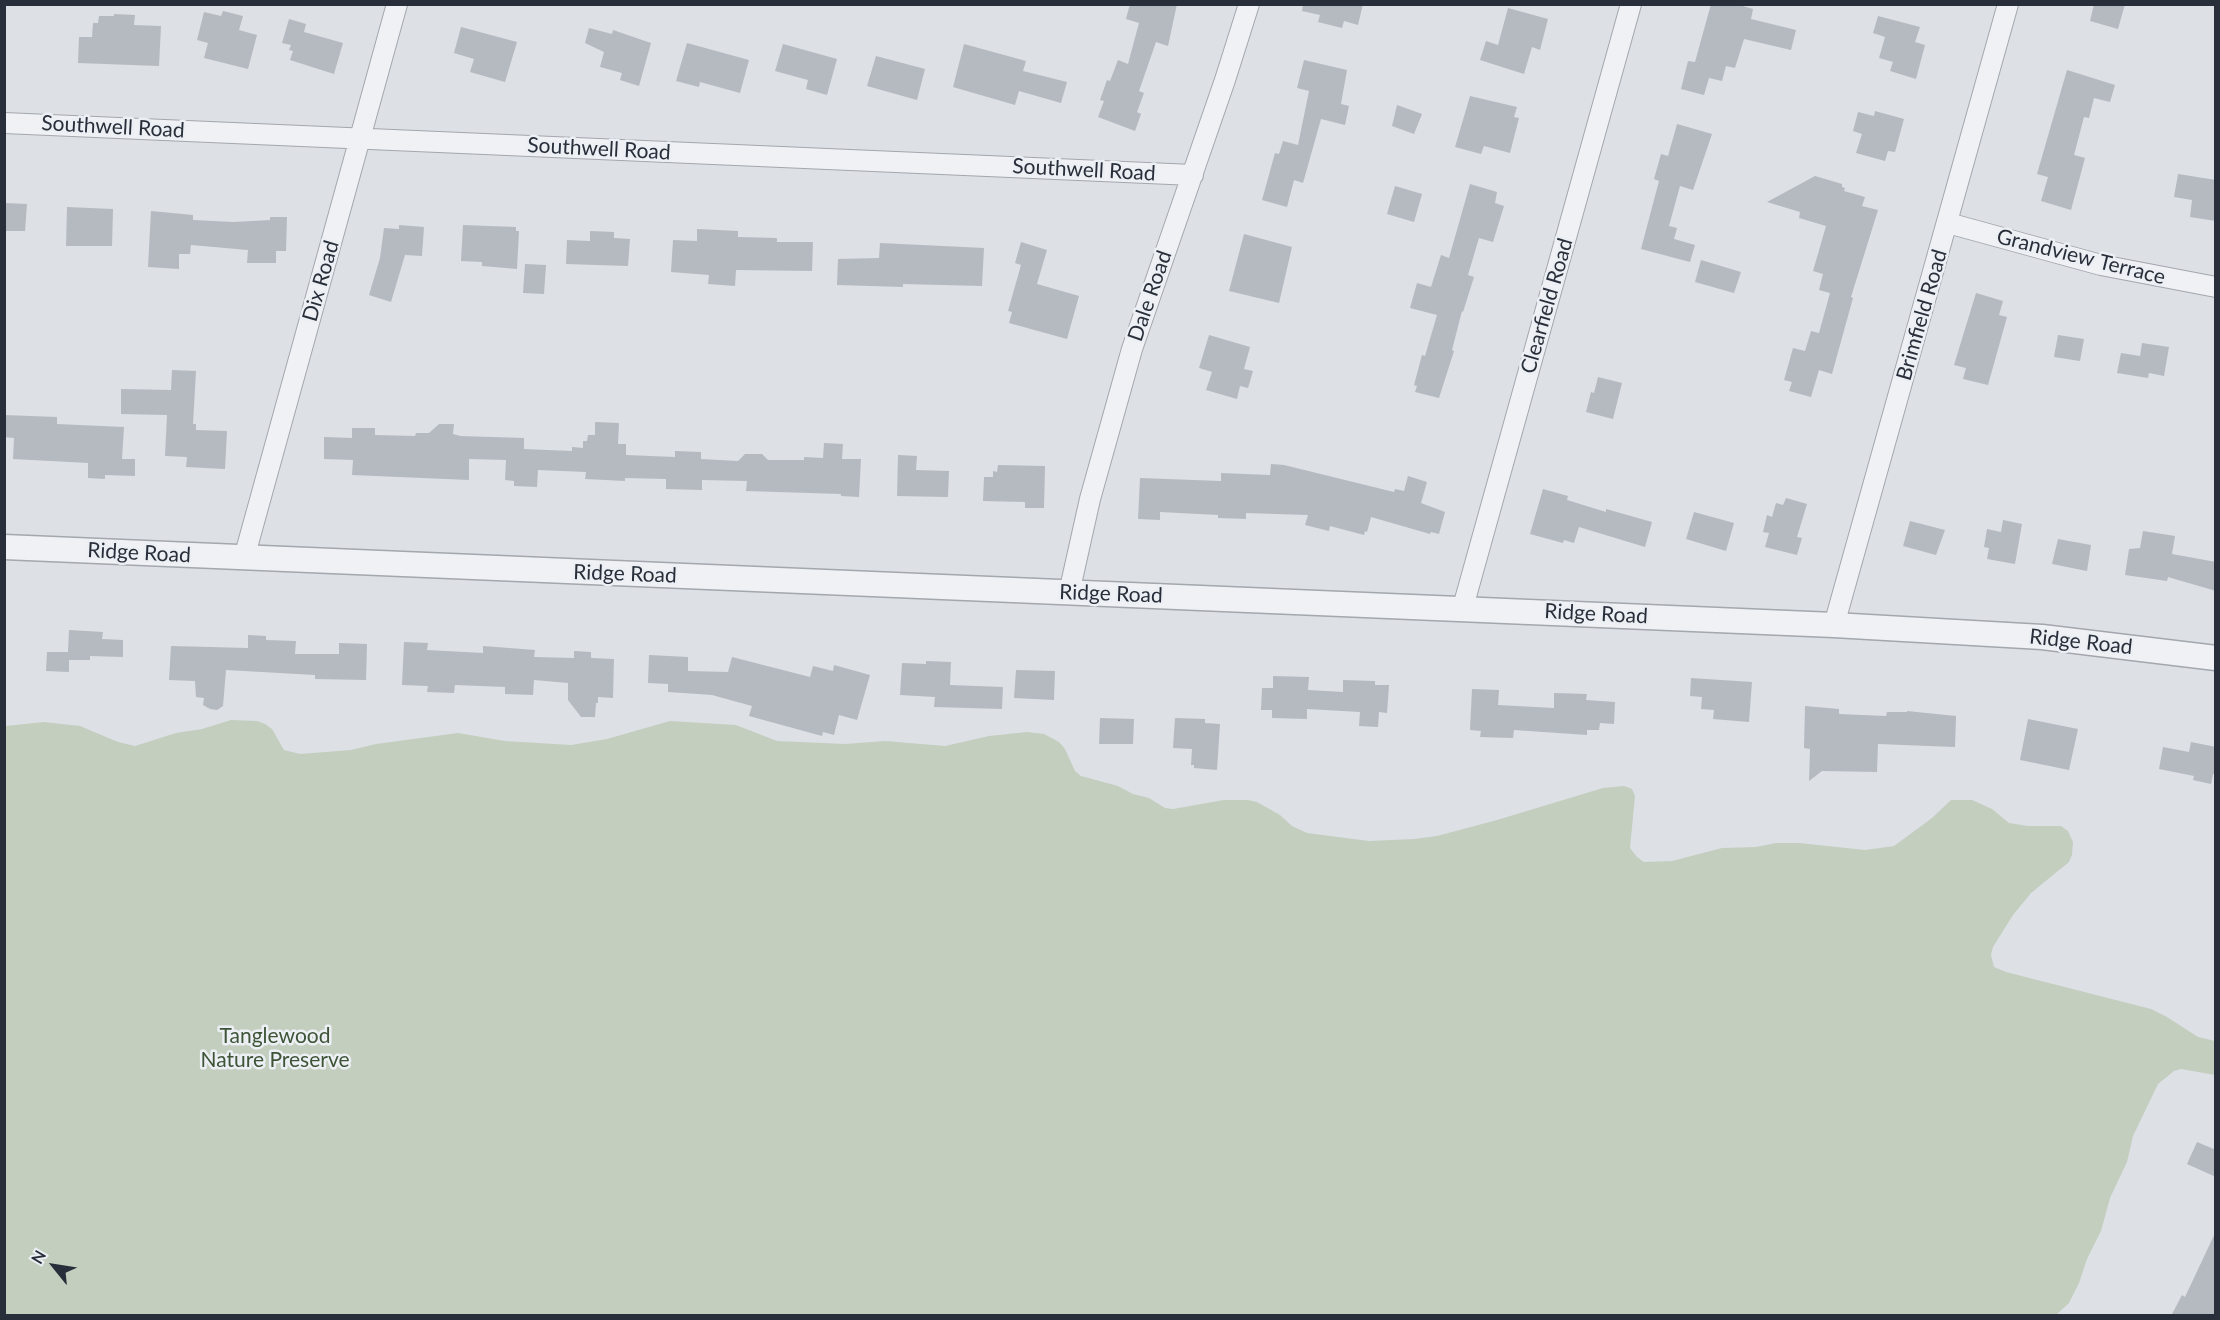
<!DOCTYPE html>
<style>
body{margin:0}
#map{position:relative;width:2220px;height:1320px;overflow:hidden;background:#dde0e5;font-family:Lato,sans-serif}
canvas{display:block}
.frame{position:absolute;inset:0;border:6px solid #282f3a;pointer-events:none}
.north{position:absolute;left:24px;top:1236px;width:60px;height:60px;-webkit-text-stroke:4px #eceff3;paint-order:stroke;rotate:300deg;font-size:16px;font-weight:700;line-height:24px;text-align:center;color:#282f3a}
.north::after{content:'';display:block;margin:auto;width:21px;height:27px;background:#282f3a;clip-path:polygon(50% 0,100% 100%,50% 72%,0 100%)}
</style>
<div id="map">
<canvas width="2220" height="1320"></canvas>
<div class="frame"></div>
<div class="north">N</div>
</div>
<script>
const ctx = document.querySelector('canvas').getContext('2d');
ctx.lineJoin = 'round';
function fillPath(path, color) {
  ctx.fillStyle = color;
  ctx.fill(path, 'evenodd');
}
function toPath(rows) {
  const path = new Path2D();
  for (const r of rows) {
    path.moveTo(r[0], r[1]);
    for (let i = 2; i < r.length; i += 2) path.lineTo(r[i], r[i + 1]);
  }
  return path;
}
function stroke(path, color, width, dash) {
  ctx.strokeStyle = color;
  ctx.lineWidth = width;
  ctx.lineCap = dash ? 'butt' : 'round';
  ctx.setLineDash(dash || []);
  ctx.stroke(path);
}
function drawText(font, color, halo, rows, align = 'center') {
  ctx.font = font + ' Lato,sans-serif';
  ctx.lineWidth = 5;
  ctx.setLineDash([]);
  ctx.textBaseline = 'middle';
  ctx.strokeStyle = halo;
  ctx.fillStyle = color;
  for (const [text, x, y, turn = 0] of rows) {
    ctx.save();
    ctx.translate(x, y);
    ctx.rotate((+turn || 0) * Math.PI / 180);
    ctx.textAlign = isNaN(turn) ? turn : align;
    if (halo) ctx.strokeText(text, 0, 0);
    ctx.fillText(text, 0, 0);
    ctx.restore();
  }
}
fillPath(toPath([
 [231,720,257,721,265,724,272,729,284,750,300,754,351,750,376,744,458,733,505,741,571,745,607,739,670,721,736,725,777,741,845,744,885,741,945,746,989,736,1027,732,1044,734,1059,742,1065,749,1075,771,1081,776,1118,786,1133,794,1149,798,1165,808,1173,809,1224,800,1248,800,1257,802,1280,815,1292,826,1307,833,1369,841,1414,839,1437,836,1497,820,1603,788,1624,786,1632,789,1635,796,1630,848,1637,857,1644,862,1672,861,1722,848,1756,847,1776,843,1799,843,1865,850,1894,846,1932,818,1951,800,1972,800,1992,809,2009,823,2028,826,2061,826,2068,831,2073,842,2072,855,2069,862,2031,893,2013,915,1993,947,1991,955,1994,967,2006,972,2151,1009,2167,1017,2198,1037,2215,1041,2215,1075,2181,1069,2174,1071,2158,1084,2133,1136,2127,1162,2110,1198,2101,1231,2087,1259,2079,1283,2069,1303,2056,1315,5,1315,5,726,44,722,80,726,118,742,135,746,176,733,202,729]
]), '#c3cebf');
fillPath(toPath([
 [1130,4,1177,4,1168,46,1156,42,1139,91,1144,93,1137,112,1141,114,1135,131,1098,117,1104,101,1100,100,1107,80,1110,81,1118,60,1128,64,1139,23,1126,19],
 [1303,4,1363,4,1358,25,1344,21,1342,28,1318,22,1320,15,1302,11],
 [1711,4,1736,4,1753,9,1751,19,1796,30,1791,50,1744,39,1735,68,1726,66,1722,81,1709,78,1704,95,1681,89,1688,61,1695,62],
 [2094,4,2125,4,2118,29,2090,21],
 [1508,8,1548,19,1540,50,1532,47,1524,74,1480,60,1486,41,1498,45],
 [223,11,243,16,239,30,257,35,248,69,204,58,208,43,197,40,204,12,221,16],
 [114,14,135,15,134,25,161,26,159,66,78,63,79,37,92,37,93,23,98,23,99,16,114,16],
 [1878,16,1920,27,1915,42,1925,45,1916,79,1890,71,1893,62,1879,58,1885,37,1873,33],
 [289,19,306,24,304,32,343,43,334,74,290,60,293,51,289,50,291,45,282,43],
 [461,27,517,42,505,82,470,72,474,59,454,53],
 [589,28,612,34,613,30,651,43,639,86,620,80,622,73,600,67,604,52,585,43],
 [687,43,749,60,740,93,700,82,699,87,676,81],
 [783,44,837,59,827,95,806,89,808,80,775,71],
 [964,44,1026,61,1023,71,1067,82,1061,103,1019,91,1015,105,953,87],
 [876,56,925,69,917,100,867,86],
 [1304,60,1347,70,1341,104,1349,106,1345,125,1321,119,1303,183,1294,180,1287,207,1262,200,1275,153,1279,154,1283,141,1298,145,1309,91,1297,88],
 [2067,70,2115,85,2110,102,2094,98,2089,118,2084,117,2074,155,2085,158,2071,210,2041,201,2048,177,2037,174],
 [1470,96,1517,107,1514,117,1519,118,1510,153,1484,146,1481,154,1455,147],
 [1397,105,1422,114,1414,134,1392,126],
 [1875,111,1904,119,1895,152,1888,151,1885,161,1856,153,1862,134,1853,131,1858,112,1874,116],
 [1677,124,1712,134,1693,190,1680,186,1669,226,1677,228,1674,239,1695,245,1690,262,1641,249,1659,181,1654,179,1661,154,1668,156],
 [2178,174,2216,180,2216,221,2190,217,2192,200,2174,197],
 [1815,176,1842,184,1842,187,1845,188,1844,191,1865,197,1862,206,1878,210,1851,297,1853,298,1832,374,1819,370,1811,397,1789,391,1792,382,1784,380,1793,348,1805,351,1811,331,1819,333,1830,293,1819,290,1823,274,1813,271,1826,226,1799,218,1800,212,1767,202],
 [1470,184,1497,192,1495,203,1504,206,1493,242,1479,238,1468,275,1474,277,1463,312,1462,311,1452,350,1454,351,1439,398,1415,392,1417,386,1414,385,1422,355,1425,356,1437,315,1410,308,1417,283,1431,287,1441,255,1449,258],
 [1395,186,1422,194,1414,222,1387,214],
 [4,203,27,204,25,231,4,231],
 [67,207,113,209,112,246,66,246],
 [151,211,193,215,193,220,234,222,270,220,270,217,287,217,286,251,276,251,276,263,247,263,248,250,191,245,190,254,179,254,179,269,148,267],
 [399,225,424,227,422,256,405,255,391,302,369,295,380,258,384,228,399,229],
 [463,225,516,227,516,231,519,231,517,269,482,266,482,262,461,261],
 [697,229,738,231,738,237,777,238,777,242,813,242,812,271,736,270,735,286,708,284,709,275,671,272,673,240,697,241],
 [590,231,614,232,614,238,630,239,628,266,566,264,567,240,590,241],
 [1244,234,1292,247,1279,303,1229,291],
 [1021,242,1047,250,1037,284,1079,296,1067,339,1009,323,1012,312,1008,311,1021,265,1015,263],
 [880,243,984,248,982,286,903,284,903,287,837,285,838,259,879,258],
 [1701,260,1741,272,1734,293,1695,282],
 [525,264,546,265,544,294,523,293],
 [1976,293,2003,301,1999,315,2007,317,1988,385,1963,379,1966,368,1954,365],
 [1209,335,1250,347,1244,369,1253,371,1248,388,1240,386,1237,399,1206,390,1212,372,1199,368],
 [2058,335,2084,339,2080,361,2054,357],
 [2142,343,2169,347,2164,376,2149,373,2148,378,2117,373,2121,353,2140,356],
 [172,370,196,371,193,424,196,424,196,430,227,431,225,469,186,467,187,457,165,456,167,415,121,414,121,389,171,390],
 [1598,377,1622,383,1613,419,1586,412,1591,392,1594,393],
 [4,415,57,417,57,424,124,427,122,459,135,459,135,476,105,475,105,479,88,478,88,463,13,459,14,438,4,437],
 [595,422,619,423,618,444,626,444,626,455,675,457,675,451,701,452,701,459,738,461,745,454,762,454,768,460,804,460,804,457,823,458,824,443,843,444,842,459,861,459,859,497,841,496,841,494,746,491,747,481,702,480,702,490,666,489,666,479,625,478,625,481,585,479,586,472,538,470,537,487,514,486,514,481,505,480,506,460,469,459,469,480,352,475,353,460,324,459,324,437,352,438,352,428,375,428,375,435,415,436,416,433,429,433,439,424,454,424,453,434,460,436,524,438,524,449,572,451,572,447,583,448,583,441,587,441,588,435,595,435],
 [898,455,917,456,916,470,949,471,948,497,897,496],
 [1271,464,1284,465,1394,492,1395,489,1404,491,1408,476,1427,482,1421,503,1445,512,1439,534,1431,532,1430,534,1371,517,1367,532,1365,531,1364,535,1330,526,1329,531,1305,525,1308,515,1246,513,1246,519,1218,518,1218,515,1160,512,1160,520,1138,519,1140,478,1221,481,1221,473,1270,475],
 [998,465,1045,466,1044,508,1025,508,1025,502,983,501,984,477,993,477,993,471,997,472],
 [1543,489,1568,496,1567,500,1606,512,1606,509,1652,522,1645,547,1579,527,1574,543,1564,540,1563,543,1530,534],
 [1786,498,1807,504,1797,537,1802,538,1797,555,1765,547,1769,533,1763,532,1767,515,1772,517,1776,503,1783,505],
 [1694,512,1734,523,1726,551,1686,539],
 [2003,520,2022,524,2015,564,1987,559,1989,548,1984,547,1987,529,2001,532],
 [1910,521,1945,530,1936,555,1903,546],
 [2143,531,2175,536,2172,554,2216,562,2216,591,2168,577,2167,581,2125,575,2129,549,2140,548],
 [2058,539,2091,545,2087,571,2052,564],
 [69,630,103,632,102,639,123,640,123,657,90,656,90,660,69,660,69,672,46,671,47,652,68,652],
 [248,635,266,636,266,640,296,641,295,654,339,654,339,643,367,644,366,680,315,679,315,675,226,670,223,706,217,710,210,709,203,705,204,698,196,697,195,681,169,680,171,646,248,648],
 [404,642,428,643,427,650,483,653,483,646,535,650,534,657,574,658,574,651,591,652,591,658,614,659,613,698,598,697,598,703,596,703,595,717,581,717,568,700,568,683,534,680,533,695,505,694,505,687,455,685,454,693,427,692,428,686,402,685],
 [649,655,688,657,688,671,728,672,732,657,810,677,813,666,833,671,834,665,870,675,857,720,839,715,834,735,823,732,822,736,749,716,752,706,712,695,668,692,668,684,648,683],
 [926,661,951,662,950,685,1003,687,1002,709,934,707,935,697,900,695,902,663,926,664],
 [1016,670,1055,671,1054,700,1014,698],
 [1273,676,1309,677,1308,690,1343,692,1343,680,1375,681,1375,685,1389,685,1387,713,1379,712,1378,727,1359,726,1360,712,1307,709,1307,719,1272,718,1272,710,1261,710,1262,688,1273,688],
 [1691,678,1752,682,1749,722,1713,719,1714,710,1701,709,1702,697,1690,696],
 [1472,689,1499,690,1498,705,1554,708,1554,693,1587,694,1586,700,1615,702,1614,724,1600,723,1599,730,1587,730,1587,735,1514,730,1513,738,1480,737,1481,731,1470,730],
 [1805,706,1839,709,1839,714,1886,716,1887,712,1907,712,1907,711,1956,716,1955,747,1878,744,1877,772,1822,771,1809,781,1810,749,1804,748],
 [1100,718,1134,719,1133,744,1099,744],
 [1175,718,1205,719,1205,723,1220,724,1217,770,1194,768,1194,765,1191,765,1192,749,1173,748],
 [2028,719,2078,729,2069,770,2020,760],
 [2191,742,2216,747,2216,774,2213,774,2211,784,2193,780,2194,776,2159,769,2163,747,2189,752],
 [2197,1142,2216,1150,2216,1177,2187,1164],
 [2216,1231,2216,1316,2171,1316,2182,1295,2185,1297]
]), '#b5bac1');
const minor = toPath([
 [4,123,1193,175],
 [1948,223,2101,265,2216,287],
 [244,558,397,4],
 [1069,593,1090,499,1132,349,1225,80,1249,4],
 [1463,607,1631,4],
 [1834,625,2008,4]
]);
const tertiary = toPath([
 [4,547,1834,625,2042,637,2216,658]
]);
stroke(minor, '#a3a7ae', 22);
stroke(tertiary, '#a3a7ae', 27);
stroke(minor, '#eff1f4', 20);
stroke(tertiary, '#eff1f4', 24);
drawText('21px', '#282f3a', '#eceff3', [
 ["Southwell Road",113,127,3],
 ["Southwell Road",599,149,3],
 ["Southwell Road",1084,170,3],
 ["Grandview Terrace",2081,257,14],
 ["Dix Road",321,281,-74],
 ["Dale Road",1150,296,-71],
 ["Clearfield Road",1547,306,-74],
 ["Brimfield Road",1922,315,-74],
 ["Ridge Road",139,553,3],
 ["Ridge Road",625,574,2],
 ["Ridge Road",1111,594,2],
 ["Ridge Road",1596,614,3],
 ["Ridge Road",2081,642,6]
]);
drawText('21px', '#3e5437', '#eceff3', [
 ["Tanglewood",275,1036],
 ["Nature Preserve",275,1060]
]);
</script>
